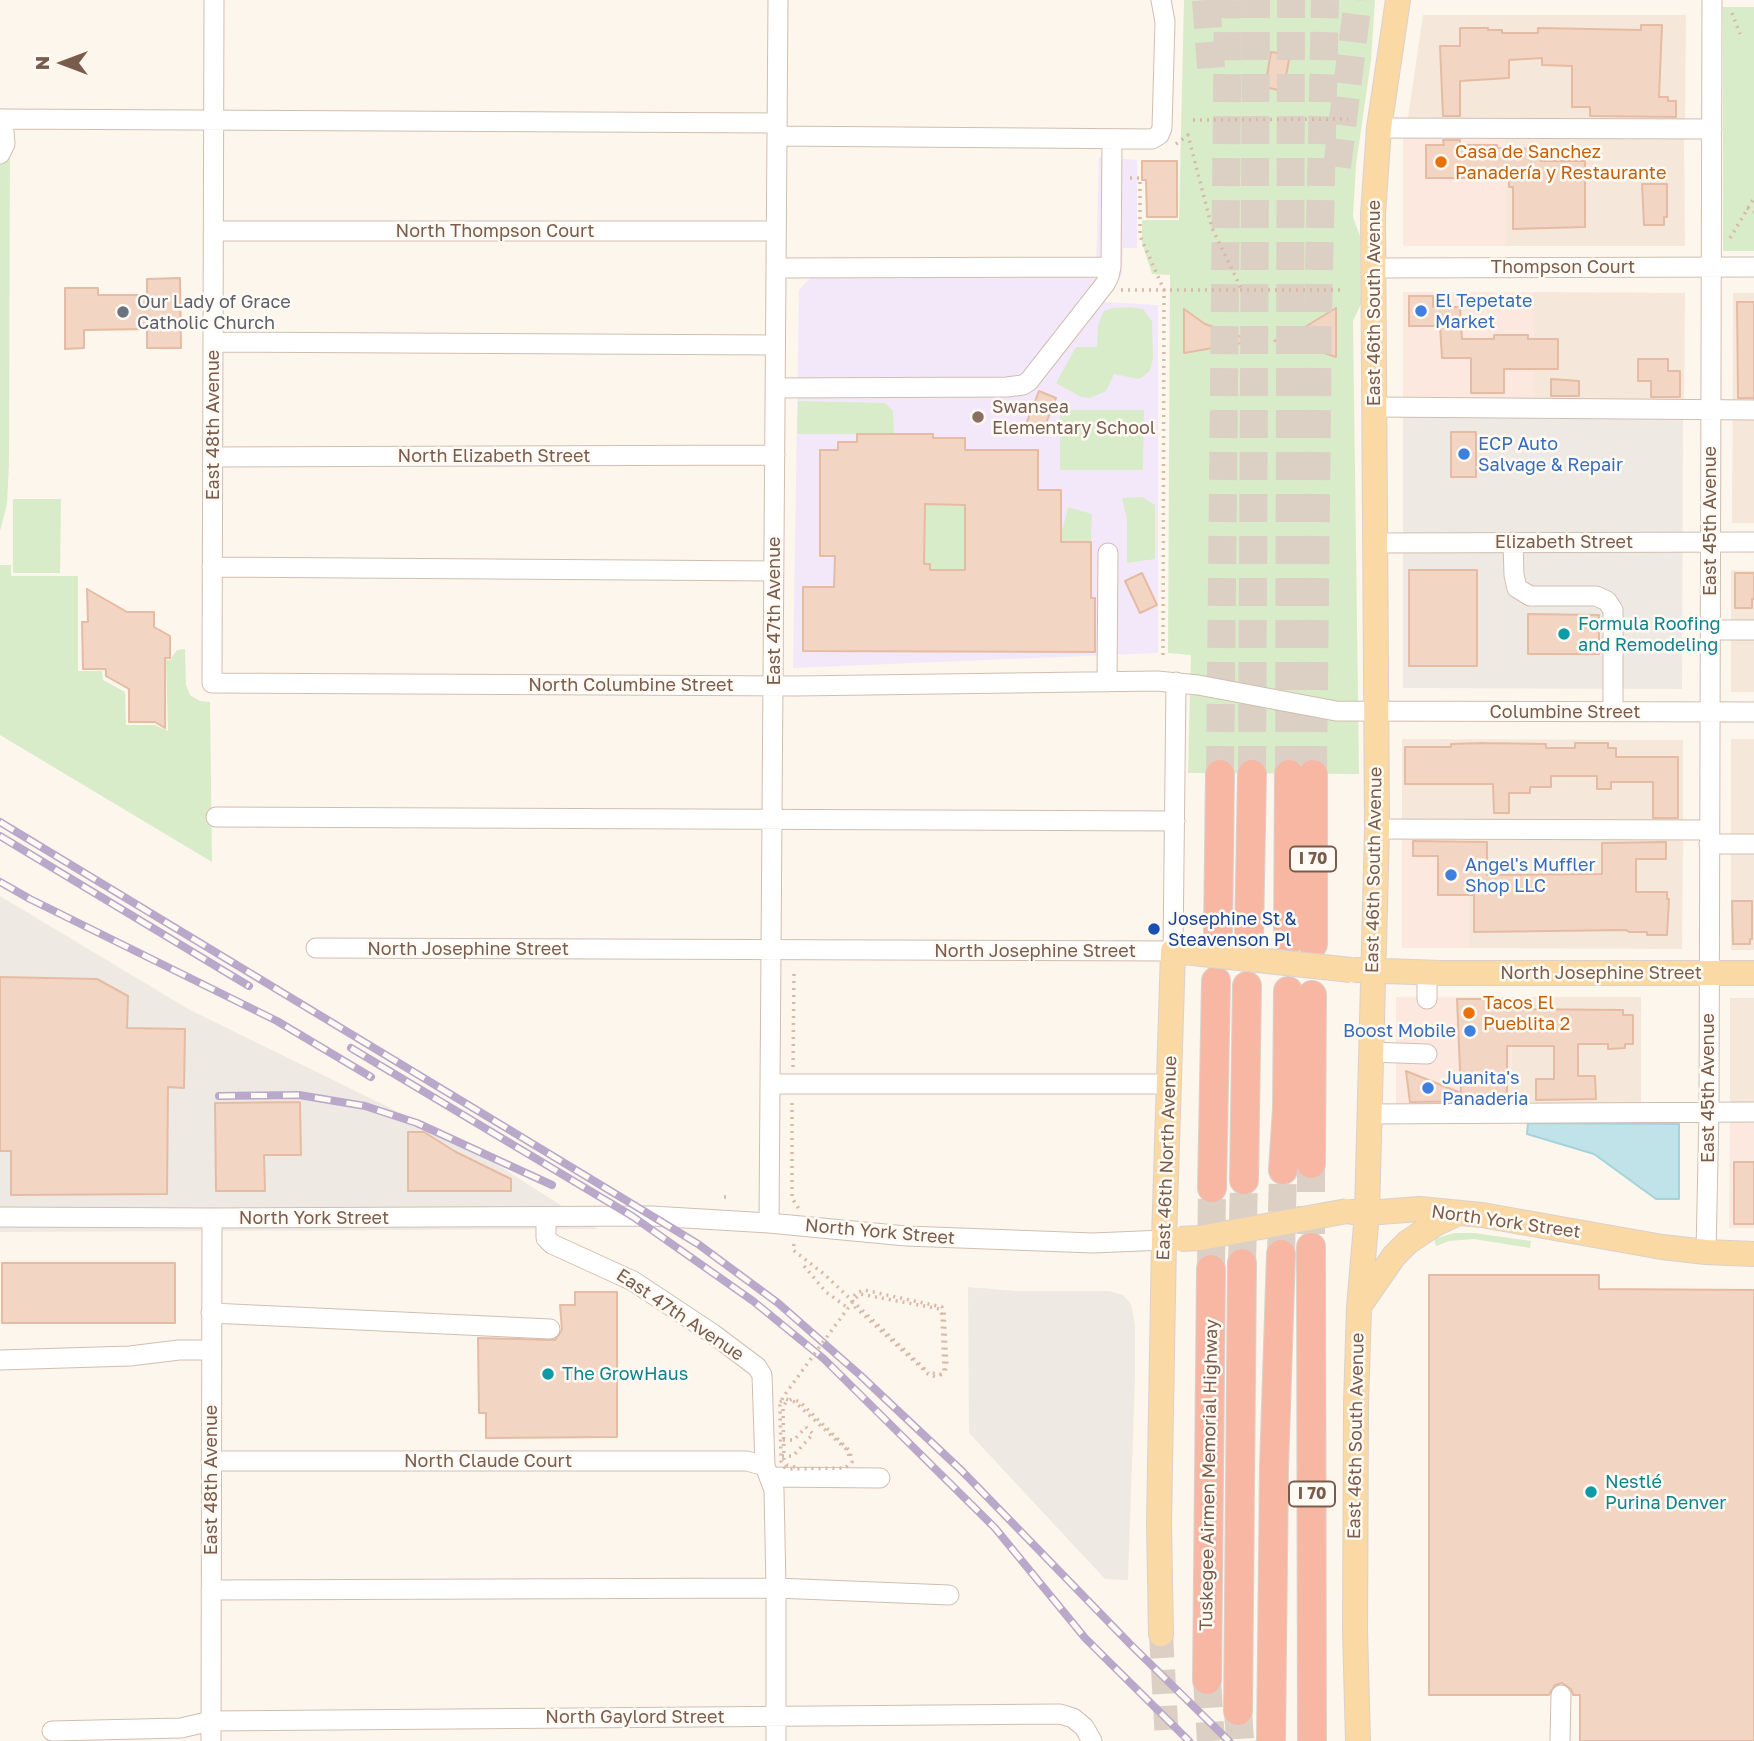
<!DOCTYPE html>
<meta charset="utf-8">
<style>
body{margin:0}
#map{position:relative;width:1754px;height:1741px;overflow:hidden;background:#fdf6ec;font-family:"Golos Text",sans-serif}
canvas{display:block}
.north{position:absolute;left:28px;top:28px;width:70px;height:70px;-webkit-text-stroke:5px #fffaf3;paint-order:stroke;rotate:270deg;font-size:19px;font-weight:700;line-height:28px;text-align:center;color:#7a5c4d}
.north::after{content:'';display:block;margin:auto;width:24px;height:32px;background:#7a5c4d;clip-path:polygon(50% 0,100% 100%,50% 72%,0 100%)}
</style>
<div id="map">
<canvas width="1754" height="1741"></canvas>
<div class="north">N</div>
</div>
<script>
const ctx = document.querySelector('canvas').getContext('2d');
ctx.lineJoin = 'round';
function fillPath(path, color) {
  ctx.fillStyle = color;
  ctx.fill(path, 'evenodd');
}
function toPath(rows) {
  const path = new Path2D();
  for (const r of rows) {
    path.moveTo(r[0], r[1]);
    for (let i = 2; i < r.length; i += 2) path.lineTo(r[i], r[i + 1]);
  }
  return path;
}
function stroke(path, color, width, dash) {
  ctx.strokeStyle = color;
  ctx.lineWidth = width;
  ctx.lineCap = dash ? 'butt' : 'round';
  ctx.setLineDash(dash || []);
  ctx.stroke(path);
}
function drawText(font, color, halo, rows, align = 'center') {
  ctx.font = font + ' "Golos Text",sans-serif';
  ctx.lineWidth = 5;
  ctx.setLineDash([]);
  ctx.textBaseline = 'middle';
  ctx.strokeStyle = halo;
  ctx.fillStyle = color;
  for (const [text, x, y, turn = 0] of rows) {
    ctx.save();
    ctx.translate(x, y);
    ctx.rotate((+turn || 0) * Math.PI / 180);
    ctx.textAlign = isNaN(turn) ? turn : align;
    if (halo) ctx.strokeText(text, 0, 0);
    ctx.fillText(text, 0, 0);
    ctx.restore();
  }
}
fillPath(toPath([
 [1423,15,1686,15,1685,125,1407,124],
 [1506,136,1684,136,1685,246,1506,246],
 [1534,292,1685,293,1684,406,1534,405],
 [1733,293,1754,293,1754,523,1732,523],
 [1731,570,1754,571,1754,692,1731,692],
 [1402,739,1683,740,1683,827,1402,826],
 [1731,739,1754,739,1754,950,1731,950],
 [1469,836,1683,837,1682,949,1469,948],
 [1512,997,1641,997,1641,1106,1512,1107],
 [1730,998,1754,998,1754,1106,1730,1106]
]), '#f5e8da');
fillPath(toPath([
 [1403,136,1506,136,1506,246,1403,246],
 [1403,292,1534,292,1534,405,1403,404],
 [1402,836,1469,836,1469,948,1402,948],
 [1396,997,1512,997,1512,1107,1396,1107],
 [1730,1120,1754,1120,1754,1228,1729,1228]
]), '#fde8e0');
fillPath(toPath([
 [1403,415,1683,416,1682,689,1403,688],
 [0,896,190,1010,468,1146,598,1229,0,1232],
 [968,1287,1016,1291,1109,1291,1123,1295,1131,1304,1135,1325,1135,1376,1128,1580,1105,1579,969,1433]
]), '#efe9e4');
fillPath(toPath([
 [1099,157,1137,160,1137,248,1123,248,1122,275,1102,302,1158,305,1158,653,793,668,799,290,812,276,1096,275]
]), '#f3e8fa');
fillPath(toPath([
 [1184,0,1375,0,1371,60,1356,165,1353,217,1360,236,1361,304,1353,321,1359,774,1188,773,1191,655,1168,653,1170,275,1152,274,1142,243,1142,220,1179,220],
 [1723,7,1754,7,1754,251,1723,251],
 [0,131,10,131,9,464,7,504,0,531],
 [1129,307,1143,309,1152,321,1153,359,1150,370,1145,375,1139,379,1114,374,1106,391,1090,398,1081,397,1056,383,1076,347,1097,347,1098,325,1104,311,1112,308],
 [798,401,885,403,893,411,894,434,797,434],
 [1060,410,1144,410,1143,470,1060,470],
 [1142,497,1155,505,1155,559,1127,563,1127,519,1122,498],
 [13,499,61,499,60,573,13,573],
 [925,504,965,505,965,564,973,570,930,570,930,564,924,564],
 [1068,507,1092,514,1091,542,1057,542,1062,531],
 [0,565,11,565,11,576,78,576,78,671,102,671,103,680,125,692,126,725,155,725,168,731,166,660,170,660,177,650,185,649,186,685,190,695,200,701,210,702,212,862,0,735],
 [1454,1233,1474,1233,1531,1241,1530,1248,1474,1239,1449,1241,1436,1246,1434,1239]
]), '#d8ecc9');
const water = toPath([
 [1528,1123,1679,1124,1679,1199,1656,1199,1594,1154,1527,1134,1528,1123]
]);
fillPath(water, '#bfe3e8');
stroke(water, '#a5d3da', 2);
const building = toPath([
 [1641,25,1662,25,1659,97,1668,97,1668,101,1676,101,1676,117,1590,116,1590,107,1572,107,1572,66,1542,65,1542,58,1509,60,1509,78,1460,81,1460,116,1443,116,1440,46,1460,46,1460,28,1488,28,1488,30,1502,30,1502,33,1538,33,1538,28,1641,30,1641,25],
 [1271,52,1290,55,1283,91,1265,87,1271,52],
 [1443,140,1460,140,1460,145,1497,145,1497,148,1541,149,1541,161,1585,161,1585,227,1513,229,1513,187,1509,187,1509,178,1426,178,1426,145,1444,145,1443,140],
 [1142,161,1177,161,1177,217,1147,217,1146,180,1142,180,1142,161],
 [1642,184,1667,184,1667,217,1664,217,1664,225,1644,225,1642,184],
 [180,278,181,348,147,348,147,329,84,330,84,348,65,349,65,288,98,288,98,295,147,295,147,279,180,278],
 [1409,296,1433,296,1433,307,1460,307,1462,339,1494,339,1494,335,1528,335,1528,339,1558,339,1558,369,1504,369,1504,393,1471,393,1471,358,1442,358,1440,326,1409,326,1409,296],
 [1737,302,1754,302,1754,398,1738,398,1737,302],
 [1336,308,1336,357,1303,346,1274,341,1305,327,1336,308],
 [1184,309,1205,324,1253,341,1184,353,1184,309],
 [1638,359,1668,359,1668,371,1680,371,1680,397,1651,397,1651,381,1638,381,1638,359],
 [1551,379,1579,381,1579,396,1551,396,1551,379],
 [1039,391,1056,398,1043,431,1026,424,1039,391],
 [1451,432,1476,432,1476,477,1451,477,1451,432],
 [857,434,933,434,933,438,965,438,965,450,1038,450,1038,490,1061,490,1061,542,1091,542,1091,598,1095,598,1095,652,803,651,803,587,834,587,835,556,820,556,820,450,838,450,838,442,857,442,857,434],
 [925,504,965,505,965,570,930,570,930,564,924,564,925,504],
 [1409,570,1477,570,1477,666,1409,666,1409,570],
 [1142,573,1157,605,1140,613,1125,581,1142,573],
 [1735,573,1754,573,1754,599,1752,599,1752,608,1735,608,1735,573],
 [87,589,127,612,154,612,154,627,170,636,170,658,165,658,165,728,155,722,129,722,129,689,106,676,106,669,83,669,82,622,88,622,87,589],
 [1528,614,1599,615,1599,654,1528,654,1528,614],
 [1484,743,1546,744,1546,748,1575,748,1575,743,1608,743,1608,748,1616,748,1616,757,1678,757,1678,818,1653,818,1653,782,1611,782,1611,789,1597,789,1597,776,1551,776,1551,787,1530,787,1530,793,1509,793,1509,813,1494,813,1493,784,1405,784,1405,747,1451,747,1451,744,1484,743],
 [1413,841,1487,842,1487,875,1602,874,1602,843,1666,842,1666,859,1636,859,1636,892,1667,892,1667,899,1669,899,1667,935,1647,935,1647,932,1629,932,1626,930,1474,932,1474,895,1438,895,1438,856,1413,856,1413,841],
 [1732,901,1752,901,1752,939,1750,939,1750,944,1733,944,1732,901],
 [0,977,97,979,128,996,127,1028,185,1029,184,1088,168,1087,167,1194,11,1195,11,1151,0,1151,0,977],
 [1457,999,1508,999,1508,1009,1623,1010,1623,1015,1633,1015,1633,1044,1625,1044,1625,1048,1608,1049,1608,1044,1578,1044,1578,1076,1595,1076,1596,1099,1536,1100,1536,1079,1554,1079,1554,1046,1507,1046,1507,1101,1410,1102,1406,1071,1461,1093,1457,999],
 [300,1102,301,1155,264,1155,265,1191,216,1191,215,1103,300,1102],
 [408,1132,424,1132,456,1152,511,1179,511,1191,408,1191,408,1132],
 [1734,1162,1754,1162,1754,1224,1734,1224,1734,1162],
 [2,1263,175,1263,175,1323,2,1323,2,1263],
 [1429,1275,1599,1275,1599,1289,1754,1290,1754,1741,1580,1741,1580,1695,1573,1695,1571,1689,1562,1683,1555,1685,1549,1695,1429,1695,1429,1275],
 [575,1292,617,1292,617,1437,486,1438,486,1413,479,1413,478,1338,555,1340,562,1330,560,1305,575,1305,575,1292]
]);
fillPath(building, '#f3d5c3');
stroke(building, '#e6bba3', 2);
stroke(toPath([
 [1161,1634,1167,1741]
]), '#dcd0c4', 24, [24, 12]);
stroke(toPath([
 [1206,0,1211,68],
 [1337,167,1358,0],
 [1220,774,1228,0],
 [1252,774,1256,0],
 [1289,774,1291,0],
 [1313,774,1318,315,1325,0],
 [1311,1164,1311,1247],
 [1281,1254,1283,1170],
 [1242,1263,1244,1180],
 [1211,1269,1212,1188],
 [1207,1680,1211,1741],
 [1238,1711,1240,1741]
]), '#dcd0c4', 28, [28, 14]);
const minor = toPath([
 [214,0,212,683,796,686,1157,681,1198,685,1336,711,1754,712],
 [0,119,777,123],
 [1379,128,1712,129],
 [777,136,1152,139,1159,135,1162,128,1165,22,1161,0],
 [0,154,5,144,3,119],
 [214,231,776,231],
 [776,268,1111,267],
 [1373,268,1754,267],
 [213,342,775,345],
 [775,388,1007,387,1023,385,1029,381,1105,284,1109,276,1111,267,1112,140],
 [1375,407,1754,410],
 [213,457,775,455],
 [1513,542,1514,575,1517,588,1530,596,1596,596,1607,601,1613,610,1613,712],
 [1374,543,1754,542],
 [212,567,774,571],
 [1710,630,1754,630],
 [1107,682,1108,553],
 [216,817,1175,821],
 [1377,829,1709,830],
 [1709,844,1754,844],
 [316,948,1173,951,1176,682],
 [1427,972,1427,999],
 [1370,1052,1427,1054],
 [770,1084,1169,1084],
 [1369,1114,1754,1112],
 [0,1217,212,1218,652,1216,769,1223,906,1236,1093,1243,1164,1240],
 [546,1217,546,1238,552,1244,633,1281,713,1334,757,1367,762,1375,765,1466,774,1490,776,1588,776,1741],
 [769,1223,778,0],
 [1706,1252,1709,1112,1712,0],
 [211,1313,550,1329],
 [0,1360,130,1356,179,1350,211,1350],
 [211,1461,747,1461,765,1466],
 [769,1477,880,1478],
 [211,1590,776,1588,949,1595],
 [52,1731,181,1728,211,1721,1060,1714,1073,1718,1084,1727,1092,1741],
 [211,1741,212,1218],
 [1560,1741,1561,1695]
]);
const major = toPath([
 [1356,970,1442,973,1754,973],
 [1352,1212,1367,1213,1419,1209,1482,1215,1662,1247,1706,1252,1754,1254],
 [1360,1305,1394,1256,1408,1242,1435,1224,1456,1214],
 [1161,1634,1159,1523,1164,1240,1173,951,1193,953],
 [1358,1741,1355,1631,1356,1404,1359,1307,1367,1213,1377,829,1373,214,1379,128,1398,0]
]);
const highway = toPath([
 [1218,931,1220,774],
 [1249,936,1252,774],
 [1288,941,1289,774],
 [1313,944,1313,774],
 [1311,1164,1312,995],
 [1283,1170,1287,1109,1288,991],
 [1244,1180,1247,986],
 [1212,1188,1216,981],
 [1311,1247,1312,1741],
 [1207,1680,1211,1269],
 [1238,1711,1242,1263],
 [1271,1741,1274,1468,1281,1254]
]);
stroke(minor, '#d1beb0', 21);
stroke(major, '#dad1cd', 26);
stroke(highway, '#dad1cd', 30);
stroke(toPath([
 [1732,13,1740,34],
 [1193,120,1348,119],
 [1176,144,1188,135,1212,228,1242,290],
 [1130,178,1140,178,1140,236,1164,290,1163,658],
 [1747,208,1754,212],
 [1730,238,1754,198],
 [1121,290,1340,290],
 [793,1067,794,971],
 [792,1103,792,1198,799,1209],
 [724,1197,730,1197],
 [794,1244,793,1250,824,1274,929,1373],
 [804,1266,826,1292,848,1308],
 [780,1402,786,1399,795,1402,847,1450,850,1459],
 [782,1456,793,1456,813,1434,806,1427]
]), '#d9b8a5', 3.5, [2, 5]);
stroke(minor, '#fff', 19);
stroke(major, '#fbd9a5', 24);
stroke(highway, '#f7b7a3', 28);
const rail = toPath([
 [0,822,652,1216,698,1244,778,1303,860,1375,962,1471,1131,1645,1229,1741],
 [0,836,249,986],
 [0,882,30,899,277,1021,371,1077],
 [351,1048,632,1216,753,1301,824,1359,995,1528,1085,1638,1189,1741],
 [219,1096,299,1095,365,1106,417,1123,552,1185]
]);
stroke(rail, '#b9a8c9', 8);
stroke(rail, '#fffaf3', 5, [16]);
const majorBridge = toPath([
 [1193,953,1351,970],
 [1180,1239,1200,1238,1347,1211]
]);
stroke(majorBridge, '#dad1cd', 26, []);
stroke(toPath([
 [783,1440,794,1440,806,1427],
 [795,1467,787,1465,784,1459,783,1407,786,1402,792,1399,800,1402,850,1451,852,1462,845,1468,790,1469,784,1467,781,1461,780,1405,783,1397,848,1308,850,1305,855,1299,860,1294,940,1309,942,1315,944,1371,943,1372,942,1374,936,1377,928,1374,855,1307,852,1302,852,1299,856,1293,864,1290,942,1307,944,1313,947,1366,945,1371,944,1372,941,1374,929,1373]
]), '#d9b8a5', 3.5, [2, 5]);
stroke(majorBridge, '#fbd9a5', 24);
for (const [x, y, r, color] of [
 [1441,162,7,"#e8710a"],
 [1421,311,7,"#3f7fe0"],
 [123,312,7,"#6b7280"],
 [978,417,7,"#8d6e63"],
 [1464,454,7,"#3f7fe0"],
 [1564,634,7,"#0f9aa8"],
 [1451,875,7,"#3f7fe0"],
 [1154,929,7,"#1a4fb4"],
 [1469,1013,7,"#e8710a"],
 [1470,1031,7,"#3f7fe0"],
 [1428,1088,7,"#3f7fe0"],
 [548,1374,7,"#0f9aa8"],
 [1591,1492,7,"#0f9aa8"]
]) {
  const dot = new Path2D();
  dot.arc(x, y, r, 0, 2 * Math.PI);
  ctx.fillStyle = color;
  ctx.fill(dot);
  stroke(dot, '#fffaf3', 2.5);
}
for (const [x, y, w] of [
 [1313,859,46],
 [1312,1494,46]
]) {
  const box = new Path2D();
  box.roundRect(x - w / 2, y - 12.5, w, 25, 5);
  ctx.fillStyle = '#fffaf3';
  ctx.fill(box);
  stroke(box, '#7a5c4d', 2);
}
drawText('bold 16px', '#7a5c4d', null, [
 ["I 70",1313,859],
 ["I 70",1312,1494]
]);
drawText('18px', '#c56008', '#fffaf3', [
 ["Casa de Sanchez",1455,152],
 ["Panadería y Restaurante",1455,173],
 ["Tacos El",1483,1003],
 ["Pueblita 2",1483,1024]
], 'left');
drawText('18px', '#7a5c4d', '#fffaf3', [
 ["North Thompson Court",495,231],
 ["Thompson Court",1563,267],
 ["East 46th South Avenue",1374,303,-90],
 ["East 48th Avenue",213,425,-90],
 ["North Elizabeth Street",494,456],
 ["East 45th Avenue",1710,521,-90],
 ["Elizabeth Street",1564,542],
 ["East 47th Avenue",774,611,-90],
 ["North Columbine Street",631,685],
 ["Columbine Street",1565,712],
 ["East 46th South Avenue",1374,870,-89],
 ["North Josephine Street",468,949],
 ["North Josephine Street",1035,951],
 ["North Josephine Street",1601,973],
 ["East 45th Avenue",1708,1088,-90],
 ["East 46th North Avenue",1167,1158,-88],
 ["North York Street",314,1218],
 ["North York Street",1506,1222,8],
 ["North York Street",880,1232,5],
 ["East 47th Avenue",680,1315,34],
 ["East 46th South Avenue",1356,1436,-89],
 ["North Claude Court",488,1461],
 ["Tuskegee Airmen Memorial Highway",1209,1475,-89],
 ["East 48th Avenue",211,1480,-90],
 ["North Gaylord Street",635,1717]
]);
drawText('18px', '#366cbe', '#fffaf3', [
 ["El Tepetate",1435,301],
 ["Market",1435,322],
 ["ECP Auto",1478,444],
 ["Salvage & Repair",1478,465],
 ["Angel's Muffler",1465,865],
 ["Shop LLC",1465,886],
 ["Boost Mobile",1456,1031,"right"],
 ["Juanita's",1442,1078],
 ["Panaderia",1442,1099]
], 'left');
drawText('18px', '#5b616d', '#fffaf3', [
 ["Our Lady of Grace",137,302],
 ["Catholic Church",137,323]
], 'left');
drawText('18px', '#785e54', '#fffaf3', [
 ["Swansea",992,407],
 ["Elementary School",992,428]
], 'left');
drawText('18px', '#0d838f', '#fffaf3', [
 ["Formula Roofing",1578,624],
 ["and Remodeling",1578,645],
 ["The GrowHaus",562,1374],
 ["Nestlé",1605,1482],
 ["Purina Denver",1605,1503]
], 'left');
drawText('18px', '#164399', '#fffaf3', [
 ["Josephine St &",1168,919],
 ["Steavenson Pl",1168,940]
], 'left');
</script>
